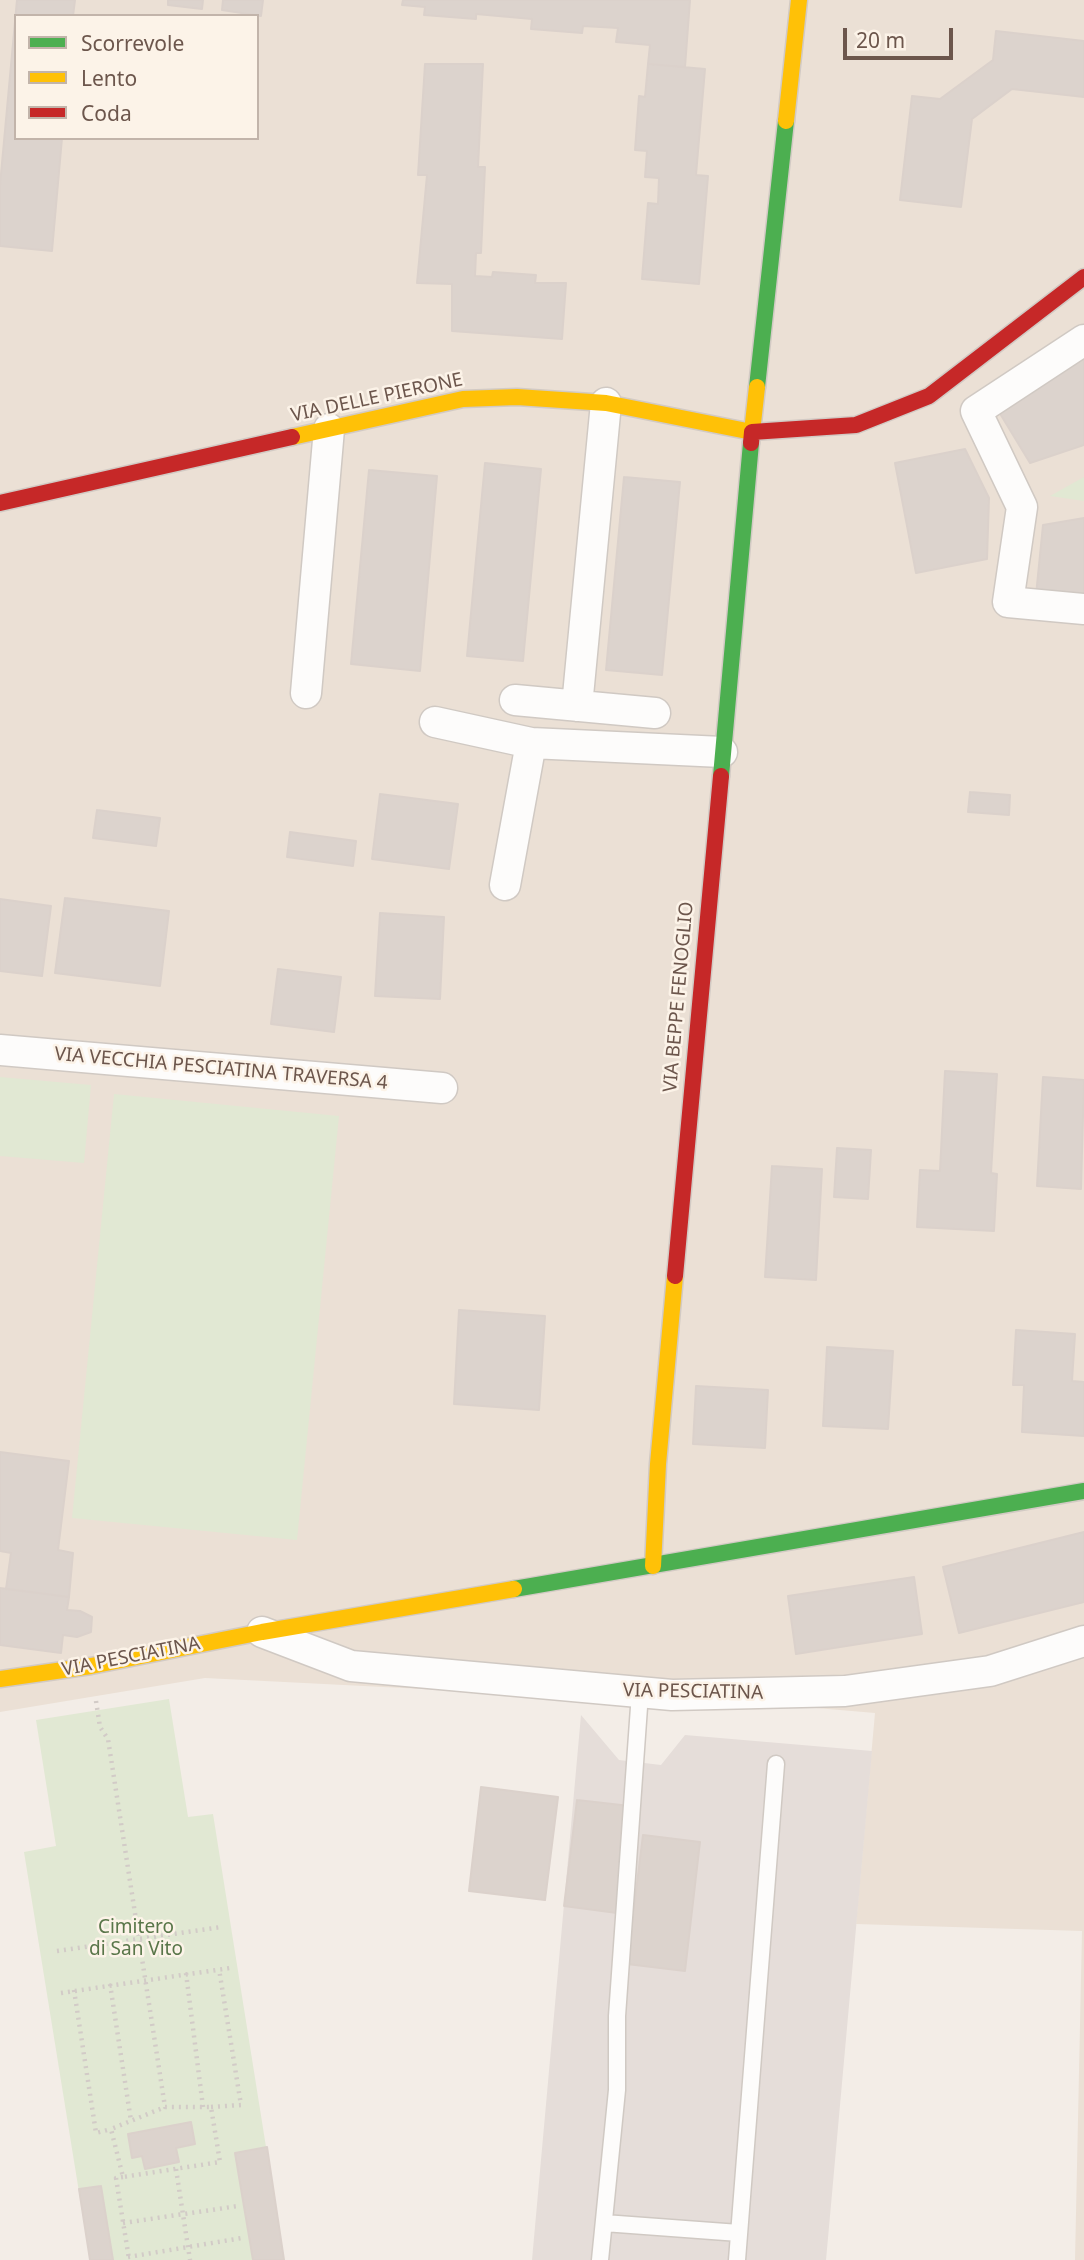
<!DOCTYPE html>
<style>
body{margin:0}
#map{position:relative;width:1084px;height:2260px;overflow:hidden;background:#f3ede7;font-family:"Noto Sans",sans-serif}
canvas{display:block}
.legend{position:absolute;left:14px;top:14px;width:245px;height:126px;box-sizing:border-box;background:#fcf3e8;border:2px solid #c2b4aa;margin:0;padding:9px 12px;list-style:none;font-size:21px;color:#6c564c}
.legend li{display:flex;align-items:center;gap:14px;height:35px}
.legend b{width:35px;border:2px solid #c2b4aa}
.scale{position:absolute;left:843px;top:28px;width:110px;height:32px;box-sizing:border-box;border:4px solid #6c564c;border-top:0;padding-left:9px;font-size:21px;line-height:24px;white-space:nowrap;color:#6c564c;-webkit-text-stroke:5px #fcf3e8;paint-order:stroke}
</style>
<div id="map">
<canvas width="1084" height="2260"></canvas>
<ul class="legend">
<li><b style="height:9px;background:#4caf50"></b>Scorrevole</li>
<li><b style="height:9px;background:#ffc107"></b>Lento</li>
<li><b style="height:9px;background:#c62828"></b>Coda</li>
</ul>
<div class="scale">20 m</div>
</div>
<script>
const ctx = document.querySelector('canvas').getContext('2d');
ctx.lineJoin = 'round';
function fillPath(path, color) {
  ctx.fillStyle = color;
  ctx.fill(path, 'evenodd');
}
function toPath(rows) {
  const path = new Path2D();
  for (const r of rows) {
    path.moveTo(r[0], r[1]);
    for (let i = 2; i < r.length; i += 2) path.lineTo(r[i], r[i + 1]);
  }
  return path;
}
function stroke(path, color, width, dash) {
  ctx.strokeStyle = color;
  ctx.lineWidth = width;
  ctx.lineCap = dash ? 'butt' : 'round';
  ctx.setLineDash(dash || []);
  ctx.stroke(path);
}
function drawText(font, color, halo, rows, align = 'center') {
  ctx.font = font + ' "Noto Sans",sans-serif';
  ctx.lineWidth = 5;
  ctx.setLineDash([]);
  ctx.textBaseline = 'middle';
  ctx.strokeStyle = halo;
  ctx.fillStyle = color;
  for (const [text, x, y, turn = 0] of rows) {
    ctx.save();
    ctx.translate(x, y);
    ctx.rotate((+turn || 0) * Math.PI / 180);
    ctx.textAlign = isNaN(turn) ? turn : align;
    if (halo) ctx.strokeText(text, 0, 0);
    ctx.fillText(text, 0, 0);
    ctx.restore();
  }
}
fillPath(toPath([
 [0,0,1084,0,1084,2260,1075,2260,1082,1931,856,1924,875,1713,640,1693,443,1690,205,1678,0,1712],
 [16,16,257,16,257,138,16,138]
]), '#ebe0d5');
fillPath(toPath([
 [581,1715,619,1760,661,1765,685,1735,872,1751,826,2260,532,2260]
]), '#e5ddd9');
fillPath(toPath([
 [1084,477,1084,501,1050,496],
 [0,1077,91,1085,84,1163,0,1156],
 [114,1094,339,1116,297,1540,72,1518],
 [169,1699,188,1817,213,1814,284,2260,90,2260,24,1852,56,1846,36,1720]
]), '#e1e8d3');
const building = toPath([
 [17,0,75,0,73,16,16,16,16,138,62,138,52,251,0,246,0,185,17,0],
 [168,0,203,0,202,9,168,5,168,0],
 [223,0,263,0,261,16,222,10,223,0],
 [403,0,690,0,685,67,648,64,650,45,616,42,618,28,583,26,582,33,531,29,532,19,476,14,476,19,424,15,425,7,402,5,403,0],
 [996,31,1084,41,1084,97,1012,89,972,119,961,207,900,200,912,96,940,99,993,60,996,31],
 [425,64,483,64,478,167,485,167,481,253,476,253,475,276,492,277,493,272,536,275,535,283,566,283,562,339,452,331,452,284,417,283,427,175,418,175,425,64],
 [648,64,705,69,696,175,708,176,699,284,642,279,648,203,658,204,659,178,645,177,647,151,635,150,639,96,645,97,648,64],
 [1084,347,1084,445,1030,463,993,402,1084,347],
 [965,449,989,498,987,559,916,573,895,463,965,449],
 [485,463,541,469,523,661,467,656,485,463],
 [369,470,437,476,420,671,351,664,369,470],
 [624,477,680,482,662,675,606,670,624,477],
 [1084,518,1084,600,1036,595,1043,525,1084,518],
 [970,792,1010,795,1009,815,968,812,970,792],
 [380,794,458,804,449,869,372,859,380,794],
 [97,810,160,818,156,846,93,838,97,810],
 [290,832,356,841,353,866,287,857,290,832],
 [65,898,169,911,160,986,55,973,65,898],
 [0,899,51,906,42,976,0,971,0,899],
 [380,913,444,917,440,999,375,996,380,913],
 [278,969,341,977,334,1032,271,1024,278,969],
 [945,1071,997,1074,991,1173,997,1174,994,1231,917,1227,920,1170,940,1171,945,1071],
 [1043,1077,1084,1080,1081,1189,1037,1186,1043,1077],
 [837,1148,871,1150,868,1199,834,1197,837,1148],
 [772,1166,822,1169,816,1280,765,1277,772,1166],
 [459,1310,545,1316,539,1410,454,1404,459,1310],
 [1016,1330,1075,1334,1072,1381,1084,1382,1084,1436,1022,1432,1024,1385,1013,1385,1016,1330],
 [827,1347,893,1351,888,1429,823,1426,827,1347],
 [696,1386,768,1390,765,1448,693,1444,696,1386],
 [0,1452,69,1461,58,1550,73,1553,69,1597,6,1589,11,1553,0,1551,0,1452],
 [1084,1532,1084,1602,959,1633,943,1567,1084,1532],
 [914,1577,922,1634,796,1654,788,1596,914,1577],
 [0,1588,69,1597,67,1610,80,1611,92,1617,91,1632,77,1637,63,1635,61,1653,0,1645,0,1588],
 [481,1787,558,1797,545,1900,469,1891,481,1787],
 [577,1800,630,1806,617,1913,564,1906,577,1800],
 [643,1835,700,1842,685,1971,627,1964,643,1835],
 [191,2122,195,2144,176,2148,179,2162,145,2169,142,2156,132,2158,128,2134,191,2122],
 [267,2147,284,2260,253,2260,235,2153,267,2147],
 [101,2186,113,2260,90,2260,79,2189,101,2186]
]);
fillPath(building, '#dcd3cd');
stroke(building, '#dbd1cb', 2);
const lane = toPath([
 [604,2223,739,2233],
 [600,2260,617,2090,617,2016,640,1693],
 [737,2260,776,1764]
]);
const street = toPath([
 [1084,340,976,411,1022,507,1008,602,1084,609],
 [306,693,329,429],
 [515,700,655,713],
 [577,706,606,403],
 [435,722,531,743,722,752],
 [505,885,531,743],
 [0,1050,442,1088],
 [262,1632,351,1666,672,1695,845,1691,990,1671,1084,1641]
]);
const fast = toPath([
 [757,387,786,121],
 [721,776,751,443],
 [514,1589,1084,1491]
]);
const slow = toPath([
 [786,121,799,0],
 [292,437,463,399,517,397,606,403,752,432,757,387],
 [653,1566,658,1464,675,1276],
 [0,1679,91,1666,262,1632,514,1589]
]);
const jam = toPath([
 [751,443,752,432,856,425,929,396,1084,277],
 [0,503,292,437],
 [675,1276,721,776]
]);
stroke(lane, '#d0c9c3', 19);
stroke(street, '#d0c9c3', 33);
stroke(fast, '#d2cac4', 19);
stroke(slow, '#d2cac4', 19);
stroke(jam, '#d2cac4', 19);
stroke(toPath([
 [96,1701,100,1727,108,1739,165,2107,211,2107,220,2162,123,2177,111,2129,165,2107],
 [57,1951,221,1927],
 [186,1973,203,2107],
 [110,1984,131,2121],
 [74,1990,96,2133,111,2129],
 [61,1993,230,1968],
 [211,2107,241,2105,219,1969],
 [176,2169,190,2260],
 [123,2177,116,2178,129,2259],
 [123,2223,238,2206],
 [128,2257,242,2238]
]), '#d2cbc7', 4.5, [2, 5]);
stroke(lane, '#fdfcfb', 16);
stroke(street, '#fdfcfb', 30);
stroke(fast, '#4caf50', 16);
stroke(slow, '#ffc107', 16);
stroke(jam, '#c62828', 16);
drawText('19px', '#6c564c', '#fcf3e8', [
 ["VIA DELLE PIERONE",377,398,-12],
 ["VIA BEPPE FENOGLIO",679,997,-85],
 ["VIA VECCHIA PESCIATINA TRAVERSA 4",221,1069,5],
 ["VIA PESCIATINA",131,1657,-11],
 ["VIA PESCIATINA",693,1692,1]
]);
drawText('19px', '#597649', '#fcf3e8', [
 ["Cimitero",136,1928],
 ["di San Vito",136,1950]
]);
</script>
